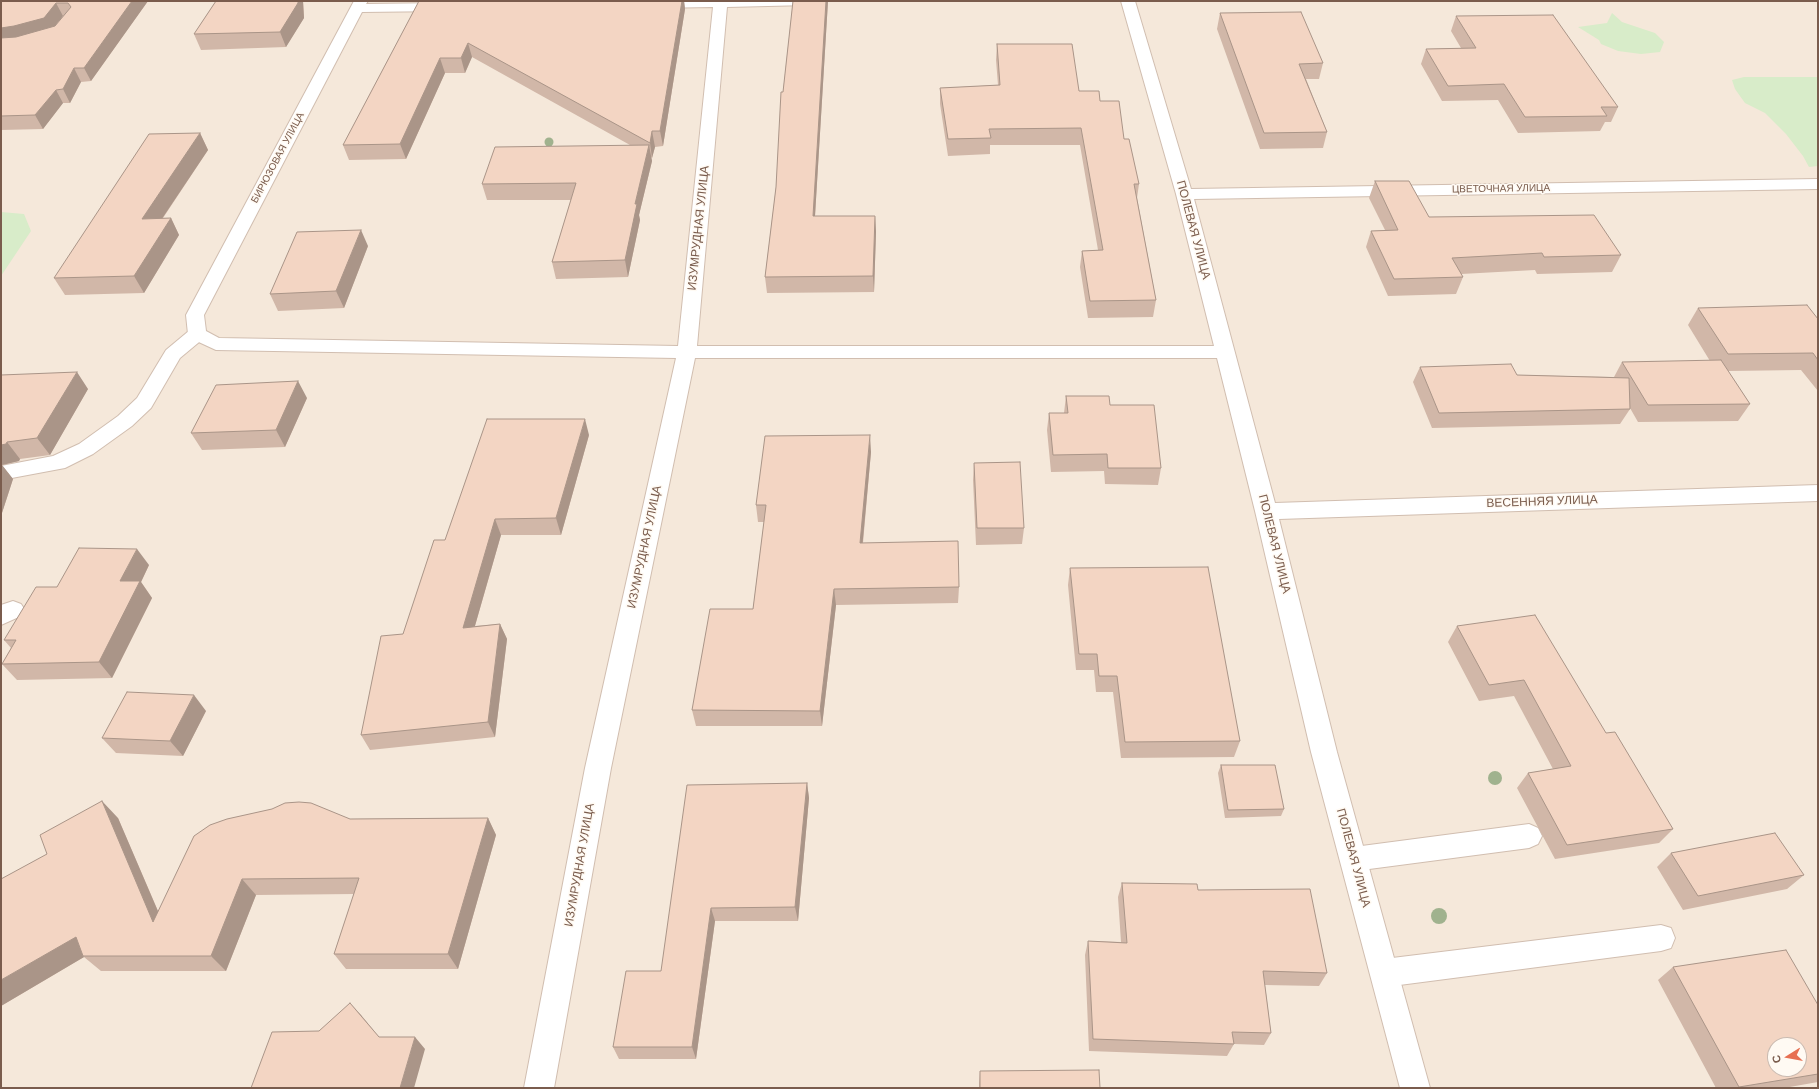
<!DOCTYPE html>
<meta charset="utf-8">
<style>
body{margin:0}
#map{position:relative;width:1819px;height:1089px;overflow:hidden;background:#fdf6ec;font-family:"DM Sans",sans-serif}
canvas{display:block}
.frame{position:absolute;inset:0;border:2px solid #7a5c4d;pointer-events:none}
.north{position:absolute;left:1767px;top:1037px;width:40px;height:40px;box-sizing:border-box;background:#fffaf3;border:1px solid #cabbb1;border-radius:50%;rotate:259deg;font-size:11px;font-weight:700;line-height:16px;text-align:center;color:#7a5c4d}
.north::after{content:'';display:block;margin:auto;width:14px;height:18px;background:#e76f51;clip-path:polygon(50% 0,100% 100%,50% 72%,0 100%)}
</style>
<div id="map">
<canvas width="1819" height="1089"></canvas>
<div class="frame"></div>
<div class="north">С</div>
</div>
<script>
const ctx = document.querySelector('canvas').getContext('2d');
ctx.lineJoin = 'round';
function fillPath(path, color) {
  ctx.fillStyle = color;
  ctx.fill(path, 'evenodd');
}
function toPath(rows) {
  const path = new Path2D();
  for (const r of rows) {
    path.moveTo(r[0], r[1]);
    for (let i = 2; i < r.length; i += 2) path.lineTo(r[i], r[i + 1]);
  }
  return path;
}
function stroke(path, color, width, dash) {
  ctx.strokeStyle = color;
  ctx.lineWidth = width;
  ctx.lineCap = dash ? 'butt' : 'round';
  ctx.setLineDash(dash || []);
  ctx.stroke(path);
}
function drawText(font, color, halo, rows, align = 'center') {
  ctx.font = font + ' "DM Sans",sans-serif';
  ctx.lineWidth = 3;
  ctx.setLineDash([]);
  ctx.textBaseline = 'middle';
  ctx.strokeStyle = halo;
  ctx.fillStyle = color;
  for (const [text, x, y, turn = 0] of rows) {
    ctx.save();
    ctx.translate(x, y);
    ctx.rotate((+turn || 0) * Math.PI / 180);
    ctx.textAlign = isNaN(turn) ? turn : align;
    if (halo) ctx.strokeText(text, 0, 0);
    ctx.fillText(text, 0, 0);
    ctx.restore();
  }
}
fillPath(toPath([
 [1,1,1818,1,1818,1088,1,1088],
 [1775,1045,1799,1045,1799,1069,1775,1069]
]), '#f5e8da');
fillPath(toPath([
 [1612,13,1622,22,1655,33,1664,42,1660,52,1641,54,1618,51,1601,44,1599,40,1578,27,1607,23],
 [1744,77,1818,77,1818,166,1809,167,1803,156,1786,134,1765,113,1745,103,1735,89,1732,80],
 [1,212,24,214,31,231,1,276]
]), '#d8ecc9');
const lane = toPath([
 [197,328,204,330,206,334,204,338,180,358,151,408,132,426,93,454,65,468,1,480,1,466,53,456,79,444,118,416,137,398,166,350,190,330,197,328],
 [13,601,21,604,25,610,21,616,1,625,1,605,13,601],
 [1529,824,1538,828,1542,836,1538,844,1529,848,1354,871,1345,868,1341,859,1345,850,1354,847,1529,824],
 [1661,925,1671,928,1675,938,1671,948,1661,951,1384,987,1374,983,1370,973,1374,963,1384,959,1661,925]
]);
const street = toPath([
 [354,1,368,1,366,4,446,3,451,4,453,7,451,10,446,11,362,12,204,315,206,331,219,338,678,346,713,7,654,8,649,7,647,4,649,1,816,1,814,4,809,5,727,7,697,346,1214,346,1176,194,1121,1,1135,1,1191,189,1818,179,1818,189,1194,199,1275,503,1818,485,1818,501,1279,519,1337,752,1430,1088,1400,1088,1311,752,1255,511,1217,358,695,358,611,768,554,1088,524,1088,585,768,676,358,216,350,190,338,188,334,186,315,354,1]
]);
stroke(lane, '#d1beb0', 2);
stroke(street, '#d1beb0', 2);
fillPath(lane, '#fff');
fillPath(street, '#fff');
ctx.fillStyle = '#a0b28e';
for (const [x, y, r] of [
 [549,142,4.5],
 [1495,778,7],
 [1439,916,8]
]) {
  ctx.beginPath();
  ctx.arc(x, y, r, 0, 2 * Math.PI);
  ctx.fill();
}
fillPath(toPath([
 [1,1,148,1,91,81,81,82,70,103,63,103,43,129,1,130],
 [63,16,64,16,55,26,54,27],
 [216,1,303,1,304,18,286,47,201,50,194,34],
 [419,1,684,1,685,9,663,146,655,147,652,158,651,157,652,161,639,215,640,220,628,277,556,279,552,262,571,200,487,200,482,184,630,145,472,57,465,73,445,73,406,159,349,160,343,145],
 [793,1,828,1,815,216,875,216,876,232,874,292,767,293,765,277,776,187,783,92],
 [1220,13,1323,63,1319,79,1306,79,1327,132,1323,148,1260,149,1217,29],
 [1456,16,1618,107,1611,122,1605,122,1600,131,1518,133,1498,100,1442,101,1421,64,1426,49,1461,48,1451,31],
 [997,44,1079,91,1100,101,1124,139,1139,184,1137,198,1156,300,1153,317,1088,318,1080,267,1082,251,1098,250,1080,145,990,145,990,154,948,156,940,104,940,88,998,85,996,60],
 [200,133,208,150,163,218,171,218,179,235,144,293,65,295,54,278],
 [1375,181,1429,217,1621,255,1612,272,1537,274,1535,270,1461,274,1463,277,1456,294,1388,296,1366,247,1371,231,1385,230,1369,198],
 [368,246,344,308,278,311,270,294],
 [1698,308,1818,319,1818,391,1801,370,1728,371,1750,404,1738,421,1638,422,1630,408,1630,409,1620,424,1432,428,1413,382,1420,367,1517,375,1614,377,1622,362,1710,361,1688,325],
 [1,375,88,389,50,455,20,459,19,461,2,465,13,479,1,516],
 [1066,396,1110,405,1161,468,1158,485,1105,484,1104,471,1051,472,1047,430,1049,413,1064,413],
 [307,398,285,447,202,450,191,433],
 [589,435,561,535,501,535,475,626,500,624,507,639,495,737,370,750,361,735,403,634,445,540],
 [871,452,863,543,959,587,958,603,836,605,822,726,696,726,692,710,753,609,764,522,758,522,756,505],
 [974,463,1024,528,1022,544,976,545,973,480],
 [149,565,141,582,152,598,112,678,17,680,2,664,11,648,4,640,57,587],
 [1070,568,1240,741,1234,757,1121,758,1113,692,1096,692,1094,670,1076,670,1068,585],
 [1457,626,1606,733,1673,829,1659,843,1555,859,1517,788,1528,773,1553,769,1514,696,1479,701,1448,642],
 [206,711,183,756,116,753,102,738],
 [1221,765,1284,809,1281,816,1225,818,1218,773],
 [807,783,809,798,798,921,715,921,696,1059,619,1059,613,1047,661,971],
 [118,818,158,911,350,819,488,818,496,835,458,969,346,969,334,954,354,894,256,895,226,971,101,971,84,957,1,1006],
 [1671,853,1804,875,1787,889,1683,910,1657,867],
 [1122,883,1198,890,1327,973,1319,986,1265,985,1271,1033,1264,1045,1234,1044,1227,1056,1089,1051,1085,955,1088,941,1121,942,1118,897],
 [1673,967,1818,1005,1818,1082,1784,1088,1716,1088,1658,980],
 [980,1071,1100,1088,979,1088,979,1083]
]), '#d1b7a8');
fillPath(toPath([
 [132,1,148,1,91,81,84,68],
 [298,1,303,1,304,18,286,47,280,32],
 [682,1,684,1,685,9,663,146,660,131],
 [826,1,828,1,814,232,813,216],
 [56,3,63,16,51,31,1,42,1,28],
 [468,43,472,57,465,73,461,58],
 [440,58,445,73,406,159,400,144],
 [74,68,81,82,70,103,63,89],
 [56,90,63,103,43,129,35,115],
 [652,131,655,147,652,158,650,143],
 [200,133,208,150,151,235,142,219],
 [649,145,652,161,639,215,640,220,628,277,625,260,635,204],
 [875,216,876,232,874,292,873,276],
 [171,218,179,235,144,293,134,276],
 [361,230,368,246,344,308,336,291],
 [77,372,88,389,50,455,37,438],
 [298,381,307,398,285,447,276,430],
 [585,419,589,435,561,535,556,518],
 [870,435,871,452,861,560,860,543],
 [7,442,20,459,19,461,2,465,13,479,1,516,1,445],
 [495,519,501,535,470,643,463,628],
 [137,549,149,565,141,582,152,598,112,678,99,662,120,581],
 [834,589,836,605,822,726,820,711],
 [500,624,507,639,495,737,488,722],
 [194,695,206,711,183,756,170,741],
 [807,783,809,798,798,921,795,907],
 [102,801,118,818,169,937,153,922],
 [488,818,496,835,458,969,448,954],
 [242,879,256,895,226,971,211,956],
 [711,908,715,921,696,1059,692,1047],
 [76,937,83,956,84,957,1,1006,1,980],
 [350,1003,361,1015,389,1049,379,1037],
 [415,1037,425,1049,414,1088,400,1088]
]), '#aa9588');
const building = toPath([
 [1,1,132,1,84,68,74,68,63,89,56,90,35,115,1,116,1,38,16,37,55,26,71,7,68,3,56,3,44,18,14,26,1,28,1,1],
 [216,1,298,1,298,3,280,32,194,34,216,1],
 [419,1,682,1,660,131,652,131,650,143,468,43,461,58,440,58,400,144,343,145,419,1],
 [793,1,826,1,813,216,875,216,873,276,765,277,776,187,781,92,783,92,793,1],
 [1301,12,1323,63,1299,64,1327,132,1264,133,1220,13,1301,12],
 [1553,15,1618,107,1601,107,1607,116,1525,117,1504,84,1448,86,1426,49,1476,48,1456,16,1553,15],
 [997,44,1072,44,1079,91,1099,91,1100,101,1119,101,1124,139,1129,139,1139,184,1134,184,1156,300,1090,301,1082,251,1103,250,1081,128,989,129,991,138,948,139,940,88,1000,85,997,44],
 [200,133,142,219,171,218,134,276,54,278,149,134,200,133],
 [649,145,635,204,637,204,625,260,552,262,576,183,482,184,495,147,649,145],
 [1375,181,1409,181,1429,217,1594,215,1621,255,1544,257,1542,253,1452,258,1463,277,1394,279,1371,231,1398,230,1375,181],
 [361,230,336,291,270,294,297,232,361,230],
 [1807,305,1818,319,1818,360,1813,353,1728,354,1698,308,1807,305],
 [1721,360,1750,404,1648,405,1622,362,1721,360],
 [1511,364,1517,375,1629,378,1630,409,1439,413,1420,367,1511,364],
 [77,372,37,438,7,442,6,444,1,445,1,375,77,372],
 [298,381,276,430,191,433,216,385,298,381],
 [1066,396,1109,396,1110,405,1154,405,1161,468,1108,468,1107,454,1053,455,1049,413,1068,413,1066,396],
 [487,419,585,419,556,518,495,519,463,628,500,624,488,722,361,735,381,636,403,634,434,540,445,540,487,419],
 [870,435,860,543,958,541,959,587,834,589,820,711,692,710,710,609,753,609,766,505,756,505,765,436,870,435],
 [1020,462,1024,528,977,528,974,463,1020,462],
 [79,548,137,549,120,581,140,581,99,662,2,664,16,640,4,640,36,587,57,587,79,548],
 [1208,567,1240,741,1125,742,1117,676,1099,676,1097,654,1079,654,1070,568,1208,567],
 [1535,615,1606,733,1615,732,1673,829,1567,845,1528,773,1571,766,1524,680,1489,685,1457,626,1535,615],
 [127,692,194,695,170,741,102,738,127,692],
 [1221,765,1275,765,1284,809,1228,810,1221,765],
 [807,783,795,907,711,908,692,1047,613,1047,626,971,661,971,687,785,807,783],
 [102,801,153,922,194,836,210,825,227,819,272,809,285,803,299,802,311,803,350,819,488,818,448,954,334,954,359,878,242,879,211,956,83,956,76,937,1,980,1,879,47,854,40,835,102,801],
 [1775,833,1804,875,1698,896,1671,853,1775,833],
 [1122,883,1197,884,1198,890,1310,889,1327,973,1263,971,1271,1033,1232,1032,1234,1044,1093,1039,1088,941,1127,943,1122,883],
 [1786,950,1818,1005,1818,1074,1739,1087,1673,967,1786,950],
 [1775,1045,1799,1045,1799,1069,1775,1069,1775,1045],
 [350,1003,379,1037,415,1037,400,1088,251,1088,272,1032,319,1031,350,1003],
 [1099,1070,1100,1088,980,1088,980,1071,1099,1070]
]);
fillPath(building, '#f3d5c3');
stroke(building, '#aa9588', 1);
drawText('10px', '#7a5c4d', '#fffaf3', [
 ["БИРЮЗОВАЯ УЛИЦА",278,158,-62],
 ["ЦВЕТОЧНАЯ УЛИЦА",1501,189,-1]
]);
drawText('12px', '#7a5c4d', '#fffaf3', [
 ["ИЗУМРУДНАЯ УЛИЦА",699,228,-84],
 ["ПОЛЕВАЯ УЛИЦА",1193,230,75],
 ["ВЕСЕННЯЯ УЛИЦА",1542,502,-2],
 ["ПОЛЕВАЯ УЛИЦА",1274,544,76],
 ["ИЗУМРУДНАЯ УЛИЦА",645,547,-78],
 ["ПОЛЕВАЯ УЛИЦА",1353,858,75],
 ["ИЗУМРУДНАЯ УЛИЦА",580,865,-80]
]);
</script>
